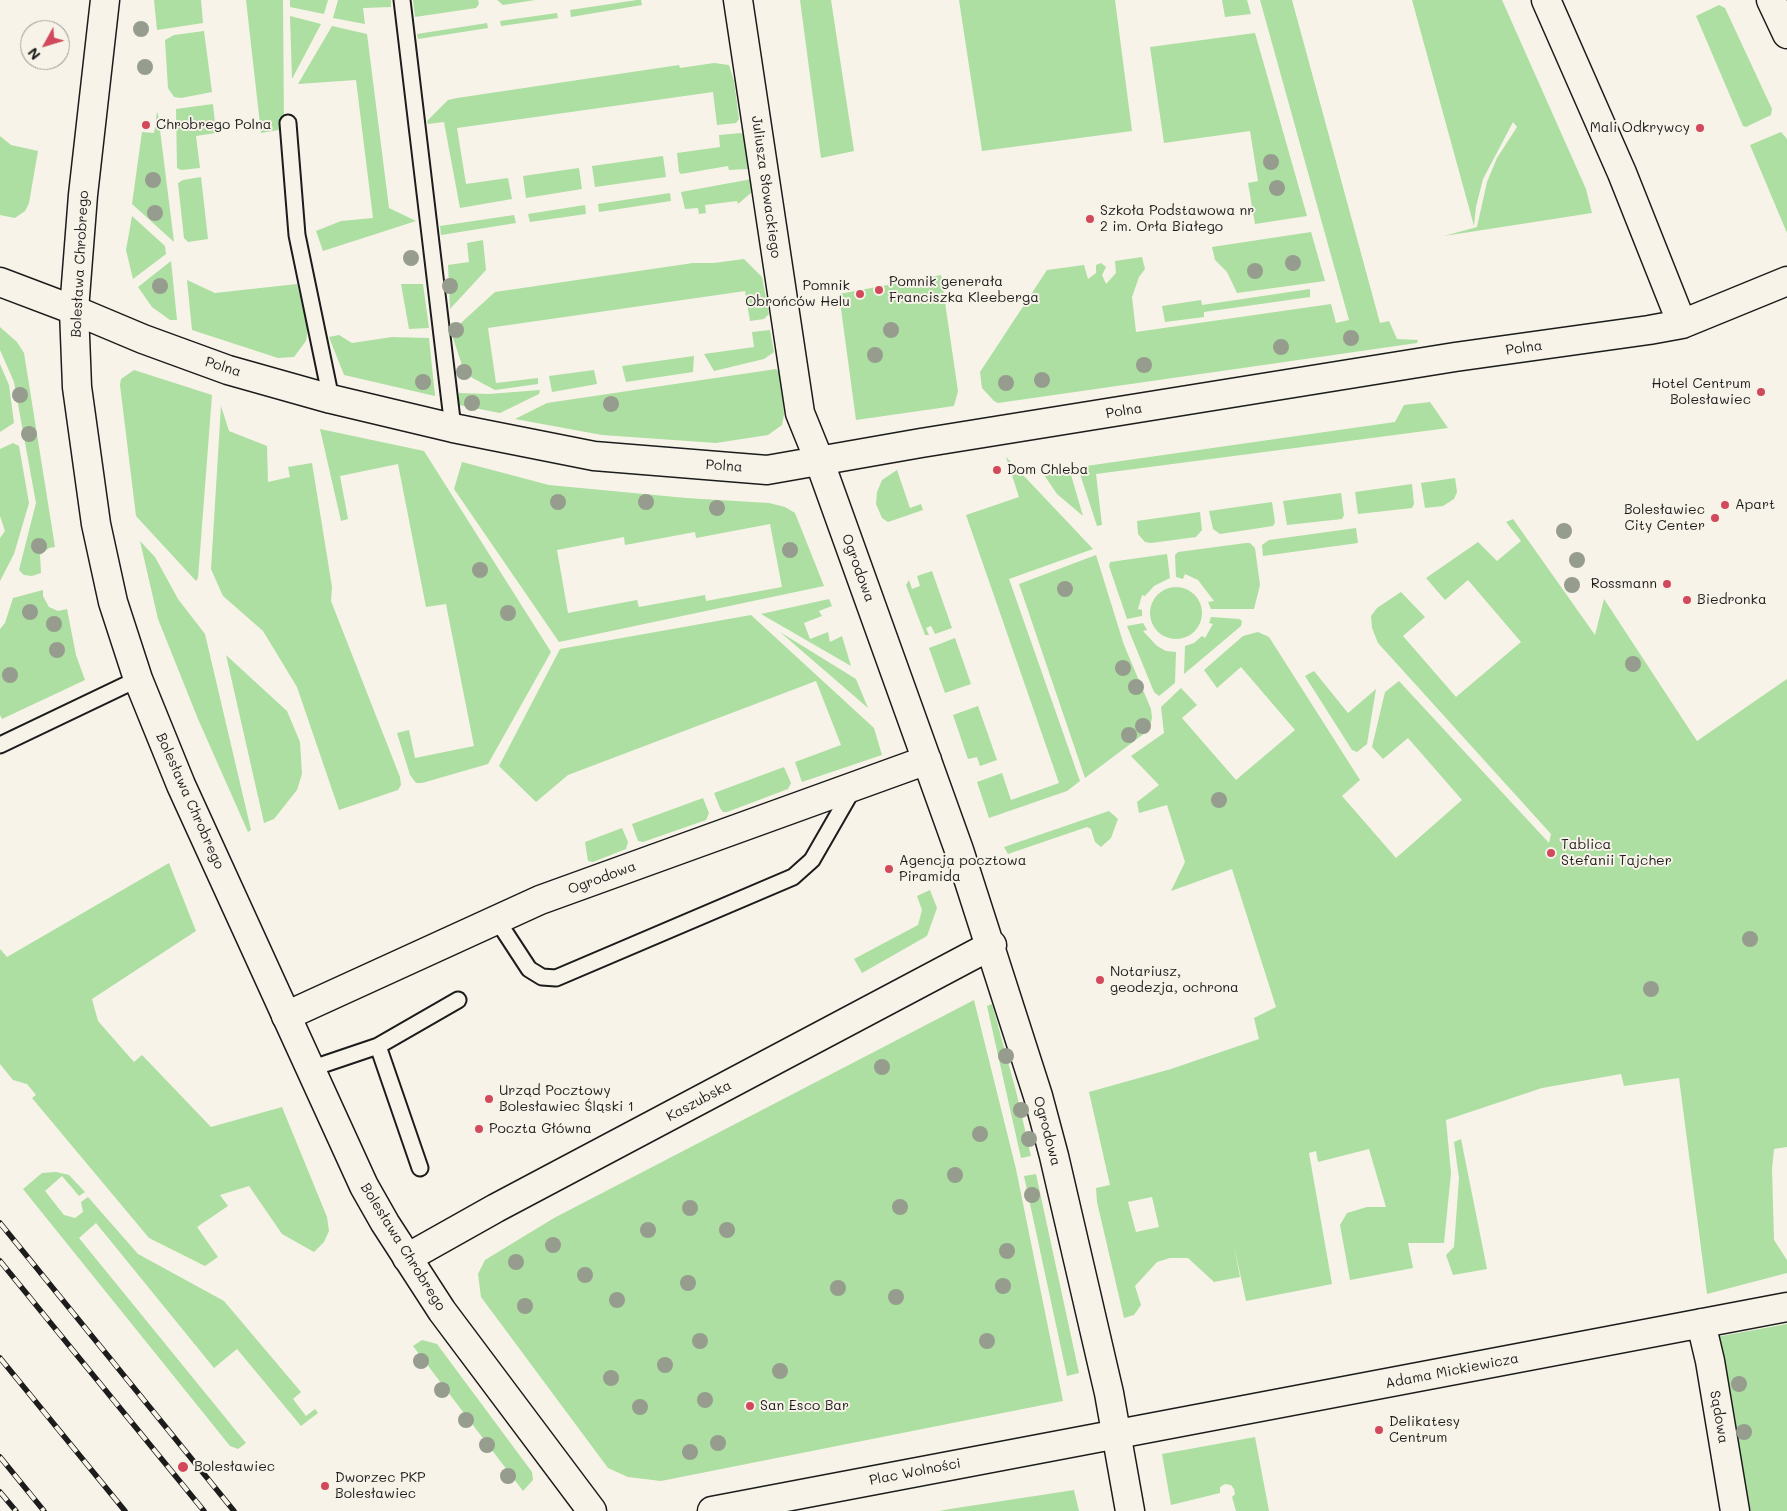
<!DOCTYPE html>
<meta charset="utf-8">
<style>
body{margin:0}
#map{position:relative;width:1787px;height:1511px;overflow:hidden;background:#f7f3e8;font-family:Mali,sans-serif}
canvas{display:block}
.north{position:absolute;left:20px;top:20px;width:50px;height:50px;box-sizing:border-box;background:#f7f3e8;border:1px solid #9f9d96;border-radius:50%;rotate:231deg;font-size:14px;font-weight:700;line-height:20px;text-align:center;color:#1c1c1c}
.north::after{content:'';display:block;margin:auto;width:18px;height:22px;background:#d1495b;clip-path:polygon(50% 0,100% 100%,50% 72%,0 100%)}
</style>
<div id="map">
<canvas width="1787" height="1511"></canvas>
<div class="north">N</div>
</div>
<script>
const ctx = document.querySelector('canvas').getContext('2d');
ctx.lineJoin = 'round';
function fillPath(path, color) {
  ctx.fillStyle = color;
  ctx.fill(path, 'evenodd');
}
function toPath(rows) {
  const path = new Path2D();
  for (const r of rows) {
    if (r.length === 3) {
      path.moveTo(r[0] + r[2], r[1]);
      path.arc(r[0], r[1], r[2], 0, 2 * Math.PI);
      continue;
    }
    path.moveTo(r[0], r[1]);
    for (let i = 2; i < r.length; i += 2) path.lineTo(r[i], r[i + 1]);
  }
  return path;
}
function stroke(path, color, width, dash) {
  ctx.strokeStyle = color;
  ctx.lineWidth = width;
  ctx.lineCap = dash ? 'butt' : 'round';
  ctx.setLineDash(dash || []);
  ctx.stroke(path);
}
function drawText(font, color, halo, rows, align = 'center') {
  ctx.font = font + ' Mali,sans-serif';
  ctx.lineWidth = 4;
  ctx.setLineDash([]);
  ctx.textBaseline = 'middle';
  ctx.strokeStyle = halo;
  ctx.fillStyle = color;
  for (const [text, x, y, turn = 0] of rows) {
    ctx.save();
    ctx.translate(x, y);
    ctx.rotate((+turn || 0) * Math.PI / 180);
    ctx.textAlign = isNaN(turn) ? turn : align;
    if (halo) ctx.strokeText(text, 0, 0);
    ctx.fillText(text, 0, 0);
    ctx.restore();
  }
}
fillPath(toPath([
 [154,0,201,0,203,23,157,30],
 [246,0,283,0,284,129,261,133],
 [290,0,328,0,324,14,290,7],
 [338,0,391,0,391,7,363,8,365,24,333,18],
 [413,0,478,0,479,4,476,8,415,17],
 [497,0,535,0,503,5],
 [637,0,641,0,642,5,571,17,570,10],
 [800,0,831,0,854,151,821,158],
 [959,0,1115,0,1132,131,982,151],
 [1222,0,1247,0,1251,14,1225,17],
 [1260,0,1292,0,1380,323,1389,321,1397,339,1418,340,1417,343,998,403,994,401,982,388,980,372,1047,270,1084,265,1088,279,1096,273,1096,265,1101,263,1106,267,1102,275,1106,284,1116,273,1115,261,1142,257,1145,269,1139,277,1132,297,1136,332,1331,304,1336,323,1349,320],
 [1412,0,1502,0,1586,189,1592,213,1444,236,1477,227,1487,182,1497,158,1517,127,1513,122,1483,179,1476,207,1474,226],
 [1719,5,1725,8,1772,109,1771,115,1746,127,1743,126,1696,16],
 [557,13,558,18,501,26,500,21],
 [290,16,321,24,292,79],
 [487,23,488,28,418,39,417,34],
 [332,26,367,34,389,208,416,221,323,251,316,231,341,221,373,218,356,80,298,84],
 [204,31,212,92,181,98,174,97,168,88,165,40,174,35],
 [1255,33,1307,216,1255,224,1248,183,1258,181,1250,131,1164,143,1150,47],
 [714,63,729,65,734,81,739,119,736,123,717,125,713,92,457,128,466,184,508,178,512,199,460,208,444,122,428,124,427,121,448,100,457,98,679,65,680,68],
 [213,104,216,133,196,136,200,168,181,170,177,168,176,109],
 [157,112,158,114,174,242,132,204,142,132,154,133],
 [1781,132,1787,139,1787,233,1750,145],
 [741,133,746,138,750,158,748,169,729,170,728,166,681,174,679,172,677,153,720,147,719,135],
 [0,136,11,145,38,151,29,203,25,211,15,218,0,215],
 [663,156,666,177,595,187,592,166],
 [579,168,582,189,526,198,523,176],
 [201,177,208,239,188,242,184,238,178,183,183,180],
 [752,179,752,192,738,204,737,201,705,205,706,213,699,214,698,208,685,209,681,192],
 [670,193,671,201,599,212,598,204],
 [585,205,586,214,530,222,528,214],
 [514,215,516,223,441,235,440,226],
 [132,216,165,246,166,254,133,279,126,250],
 [1311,232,1325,281,1237,293,1227,272,1215,260,1212,247],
 [483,240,486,270,450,309,448,265,469,262,467,243],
 [744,259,762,277,769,314,764,319,750,321,745,291,488,328,496,383,538,378,538,384,495,390,465,374,451,332,495,292,693,263,714,263],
 [171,261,177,320,170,320,152,307,138,287],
 [941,275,958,391,954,406,856,420,839,294],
 [187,280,215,293,297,284,308,329,306,341,294,357,278,358,192,330],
 [401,284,423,284,429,328,409,329],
 [1310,289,1310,297,1204,312,1204,317,1165,322,1162,306,1201,300,1202,305],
 [0,327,17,342,24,353,55,547,49,548,40,555,41,573,32,576,24,575,19,570,36,503,14,382,0,350],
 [770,330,774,352,764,359,714,371,704,354,754,347,752,332],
 [339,335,352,343,392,337,429,338,435,396,344,375,329,337],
 [694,356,693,372,626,382,622,366],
 [0,364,9,385,14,423,0,432],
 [776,369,780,373,784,414,782,425,768,435,716,443,602,435,515,419,547,403],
 [134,370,212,395,198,578,196,581,136,516,120,385,121,379],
 [594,370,597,384,552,392,549,376],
 [540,390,539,394,500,413,459,405,459,393,489,394],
 [1430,402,1448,428,1096,474,1102,525,1097,526,1079,471,1079,467,1395,422,1404,405],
 [221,406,229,431,267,446,268,482,290,477,288,467,312,463,332,587,331,601,400,777,401,785,398,790,339,810,297,687,263,631,223,596,211,569],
 [320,429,424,451,551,652,488,764,422,783,416,783,410,775,397,733,409,730,415,758,474,746,446,604,426,607,398,464,340,476,348,519,341,521],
 [13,443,19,446,29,503,14,554,0,581,0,538,5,531,0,516,0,449],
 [1006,457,1093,549,1009,579,1080,781,1067,791,989,818,977,782,1002,773,1011,800,1059,783,966,515,1019,497],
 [462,462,549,485,686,498,769,503,785,507,795,513,824,586,559,642,454,489],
 [770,524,782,587,706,601,705,595,639,607,637,600,568,613,557,550,624,537,625,545,695,532,696,538],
 [1069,468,1083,516,1057,494,1042,472],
 [897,470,910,508,921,504,923,510,888,522,882,518,876,504,877,492,882,480],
 [1455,478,1457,492,1454,499,1443,506,1425,508,1421,483],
 [1412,484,1414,504,1412,508,1358,514,1355,492],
 [1341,493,1344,515,1342,519,1287,525,1283,501],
 [1272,502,1275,522,1273,526,1220,534,1213,529,1209,511],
 [1200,512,1202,530,1196,537,1151,543,1145,542,1138,534,1137,521],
 [1513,519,1595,635,1604,599,1697,741,1787,679,1787,1147,1774,1149,1772,1169,1774,1240,1787,1260,1787,1273,1707,1294,1679,1078,1624,1086,1621,1074,1542,1088,1446,1120,1451,1173,1444,1243,1408,1243,1413,1268,1350,1280,1340,1225,1347,1213,1367,1207,1386,1207,1369,1149,1318,1162,1316,1151,1309,1153,1332,1284,1246,1301,1234,1245,1240,1277,1214,1282,1188,1258,1170,1258,1157,1262,1135,1286,1141,1305,1134,1315,1124,1318,1097,1202,1096,1188,1110,1185,1089,1092,1171,1069,1259,1039,1254,1018,1276,1007,1232,869,1171,891,1185,862,1167,805,1139,813,1137,802,1159,785,1131,756,1164,733,1161,707,1181,688,1197,705,1182,718,1236,780,1295,730,1241,667,1217,688,1204,670,1243,636,1258,632,1269,637,1360,780,1342,796,1396,858,1462,800,1408,738,1383,759,1372,747,1385,692,1399,681,1549,843,1551,834,1378,643,1372,628,1371,616,1377,608,1401,592,1425,617,1403,636,1456,697,1521,642,1468,580,1445,600,1426,578,1478,542,1497,561,1521,541,1506,522],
 [1152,1197,1159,1227,1136,1232,1128,1202],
 [1356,528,1358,543,1263,556,1262,545,1269,540],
 [140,541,155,557,178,599,205,634,251,830,248,832,198,719,158,619],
 [1246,543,1250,543,1255,548,1260,585,1254,609,1211,609,1208,602,1214,601,1198,580,1185,574,1183,579,1176,577,1175,555,1178,552],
 [1167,554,1170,578,1154,586,1145,596,1142,595,1138,609,1142,610,1142,616,1127,619,1109,566,1110,562],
 [1096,555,1124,645,1151,709,1152,718,1149,730,1085,778,1019,584],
 [932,571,952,628,935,634,931,626,926,628,929,635,925,635,906,585,909,580,912,589,920,586,917,576],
 [1176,613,26],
 [43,590,43,596,49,607,58,611,67,609,76,655,85,680,2,719,0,715,0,629,5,623,13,598],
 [829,599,832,606,819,611,822,616,804,623,810,639,828,632,830,642,842,636,851,666,761,614],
 [751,615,874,728,882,755,802,782,795,762,841,745,816,681,568,775,536,802,499,766,560,649],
 [1211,617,1239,619,1242,621,1241,626,1184,674,1185,646,1194,643,1202,636,1205,638,1213,624,1209,623],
 [1143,623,1147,630,1143,631,1157,646,1166,651,1176,652,1175,683,1159,696,1154,692,1127,626],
 [780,632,856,679,868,708],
 [955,638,971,684,945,693,929,648],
 [226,655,287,711,300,742,302,774,297,790,274,819,264,823],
 [1314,671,1348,713,1376,689,1367,744,1357,752,1352,750,1305,676],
 [978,706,997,760,980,766,977,757,968,759,953,715],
 [784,767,791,783,788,789,727,812,723,812,720,808,714,793],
 [703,798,709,813,706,820,643,842,638,841,632,824],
 [1109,811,1118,819,1111,838,1101,847,1095,842,1091,829,1087,827,1008,854,1004,847],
 [622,828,628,842,626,849,593,862,588,861,585,842],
 [169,863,196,931,92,999,98,1021,134,1062,142,1055,211,1127,282,1107,327,1217,329,1231,324,1242,314,1252,282,1234,249,1186,220,1195,228,1206,197,1227,218,1257,205,1266,149,1238,32,1098,36,1095,27,1084,13,1080,0,1064,0,949,7,957],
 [930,890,937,908,927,936,862,973,854,959,918,925,922,910,917,896],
 [974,1000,1016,1169,1063,1401,661,1481,628,1477,608,1468,481,1297,478,1274,485,1260,554,1218],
 [992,1004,1016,1091,1031,1156,1021,1158,987,1006],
 [1461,1139,1487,1269,1453,1275,1446,1255,1454,1247,1459,1178,1454,1142],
 [56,1172,69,1175,85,1192,79,1196,62,1176,45,1191,64,1215,75,1218,83,1212,81,1202,88,1197,138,1254,224,1301,301,1392,293,1399,306,1416,315,1409,318,1413,301,1426,237,1349,214,1368,96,1223,79,1238,246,1443,238,1449,230,1446,23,1189,42,1173],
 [1036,1174,1079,1373,1067,1376,1024,1176],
 [1787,1324,1787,1511,1735,1511,1705,1339],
 [422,1340,437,1344,532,1472,533,1480,523,1491,413,1346],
 [1255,1437,1269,1511,1236,1511,1232,1497,1235,1494,1234,1489,1231,1485,1225,1484,1220,1487,1220,1493,1171,1505,1162,1454],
 [1074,1490,1079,1511,939,1511,950,1509]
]), '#acdfa1');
const service = toPath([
 [402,0,453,428],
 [288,123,297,235,331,399],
 [0,745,138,679],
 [497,920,529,969,542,977,556,978,793,877,812,860,854,787],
 [378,1046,458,1000],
 [310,1069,378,1046,420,1168]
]);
const minor = toPath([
 [738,0,800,413,819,460,959,850,1038,1096,1054,1156,1109,1393,1130,1511],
 [1546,0,1622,173,1682,324],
 [1771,0,1787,34],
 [0,282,74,310,143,339,228,370,331,399,453,428,594,456,767,470,921,443,1455,357,1649,330,1682,324,1787,281],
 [286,1016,540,900,927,760],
 [407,1258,496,1208,992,945],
 [1701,1323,1710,1361,1735,1511],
 [712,1511,1787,1307]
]);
const tertiary = toPath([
 [105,0,83,195,74,310,77,387,96,524,113,602,138,679,181,785,364,1186,385,1223,442,1311,592,1511]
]);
stroke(service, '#1c1c1c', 19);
stroke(minor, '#1c1c1c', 31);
stroke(tertiary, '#1c1c1c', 31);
stroke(service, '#f7f3e8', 15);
stroke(minor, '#f7f3e8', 28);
stroke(tertiary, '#f7f3e8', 28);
const rail = toPath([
 [0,1223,234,1511],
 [0,1261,204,1511],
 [0,1358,125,1511],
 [0,1457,44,1511],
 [0,1492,16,1511]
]);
stroke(rail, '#1c1c1c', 5.5);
stroke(rail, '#f7f3e8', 4, [11]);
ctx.fillStyle = '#969d8e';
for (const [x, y] of [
 [141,29],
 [145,67],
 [1271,162],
 [153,180],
 [1277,188],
 [155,213],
 [411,258],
 [1293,263],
 [1255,271],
 [160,286],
 [450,286],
 [456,330],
 [891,330],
 [1351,338],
 [1281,347],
 [875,355],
 [1144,365],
 [464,372],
 [1042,380],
 [423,382],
 [1006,383],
 [20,395],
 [472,403],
 [611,404],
 [29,434],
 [558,502],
 [646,502],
 [717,508],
 [1564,531],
 [39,546],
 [790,550],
 [1577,560],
 [480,570],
 [1572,585],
 [1065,589],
 [30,612],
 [508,613],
 [54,624],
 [57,650],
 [1633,664],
 [1123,668],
 [10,675],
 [1136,687],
 [1143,726],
 [1129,735],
 [1219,800],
 [1750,939],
 [1651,989],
 [1006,1056],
 [882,1067],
 [1021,1110],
 [980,1134],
 [1029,1139],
 [955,1175],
 [1032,1195],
 [900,1207],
 [690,1208],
 [648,1230],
 [727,1230],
 [553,1245],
 [1007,1251],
 [516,1262],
 [585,1275],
 [688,1283],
 [1003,1286],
 [838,1288],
 [896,1297],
 [617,1300],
 [525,1306],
 [700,1341],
 [987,1341],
 [421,1361],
 [665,1365],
 [780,1371],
 [611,1378],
 [1739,1384],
 [442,1390],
 [705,1400],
 [640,1407],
 [466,1420],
 [1744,1432],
 [718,1443],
 [487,1445],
 [690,1452],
 [508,1476]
]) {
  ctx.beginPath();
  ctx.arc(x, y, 8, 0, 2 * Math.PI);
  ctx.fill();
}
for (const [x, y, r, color] of [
 [146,125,5,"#d1495b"],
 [1700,128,5,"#d1495b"],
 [1090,219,5,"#d1495b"],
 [879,290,5,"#d1495b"],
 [860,294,5,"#d1495b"],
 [1761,392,5,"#d1495b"],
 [997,470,5,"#d1495b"],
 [1725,505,5,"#d1495b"],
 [1715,518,5,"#d1495b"],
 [1667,584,5,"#d1495b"],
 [1687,600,5,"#d1495b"],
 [1551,853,5,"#d1495b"],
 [889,869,5,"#d1495b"],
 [1100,980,5,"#d1495b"],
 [489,1099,5,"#d1495b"],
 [479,1129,5,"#d1495b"],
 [750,1406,5,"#d1495b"],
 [1379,1430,5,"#d1495b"],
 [183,1467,6,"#d1495b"],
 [325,1486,5,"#d1495b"]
]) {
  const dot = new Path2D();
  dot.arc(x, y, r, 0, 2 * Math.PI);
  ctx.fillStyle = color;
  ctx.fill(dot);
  stroke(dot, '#f7f3e8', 2);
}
drawText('14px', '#1c1c1c', '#f7f3e8', [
 ["Chrobrego Polna",156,125],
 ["Mali Odkrywcy",1690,128,"right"],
 ["Szkoła Podstawowa nr",1100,211],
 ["2 im. Orła Białego",1100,227],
 ["Pomnik generała",889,282],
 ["Franciszka Kleeberga",889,298],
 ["Pomnik",850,286,"right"],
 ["Obrońców Helu",850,302,"right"],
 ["Hotel Centrum",1751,384,"right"],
 ["Bolesławiec",1751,400,"right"],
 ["Dom Chleba",1007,470],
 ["Apart",1735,505],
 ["Bolesławiec",1705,510,"right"],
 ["City Center",1705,526,"right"],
 ["Rossmann",1657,584,"right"],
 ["Biedronka",1697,600],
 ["Tablica",1561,845],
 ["Stefanii Tajcher",1561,861],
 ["Agencja pocztowa",899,861],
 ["Piramida",899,877],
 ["Notariusz,",1110,972],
 ["geodezja, ochrona",1110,988],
 ["Urząd Pocztowy",499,1091],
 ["Bolesławiec Śląski 1",499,1107],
 ["Poczta Główna",489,1129],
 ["San Esco Bar",760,1406],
 ["Delikatesy",1389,1422],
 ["Centrum",1389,1438],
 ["Bolesławiec",194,1467],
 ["Dworzec PKP",335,1478],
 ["Bolesławiec",335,1494]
], 'left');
drawText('14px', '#1c1c1c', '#f7f3e8', [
 ["Juliusza Słowackiego",766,187,82],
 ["Bolesława Chrobrego",80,264,-87],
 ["Polna",1524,348,-8],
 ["Polna",223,367,18],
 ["Polna",1124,411,-9],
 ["Polna",724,466,4],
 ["Ogrodowa",858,568,70],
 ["Bolesława Chrobrego",190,801,66],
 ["Ogrodowa",602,878,-20],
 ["Kaszubska",699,1101,-28],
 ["Ogrodowa",1047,1131,75],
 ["Bolesława Chrobrego",403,1247,58],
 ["Adama Mickiewicza",1452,1371,-11],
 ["Sądowa",1719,1417,80],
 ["Plac Wolności",915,1472,-11]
]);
</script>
